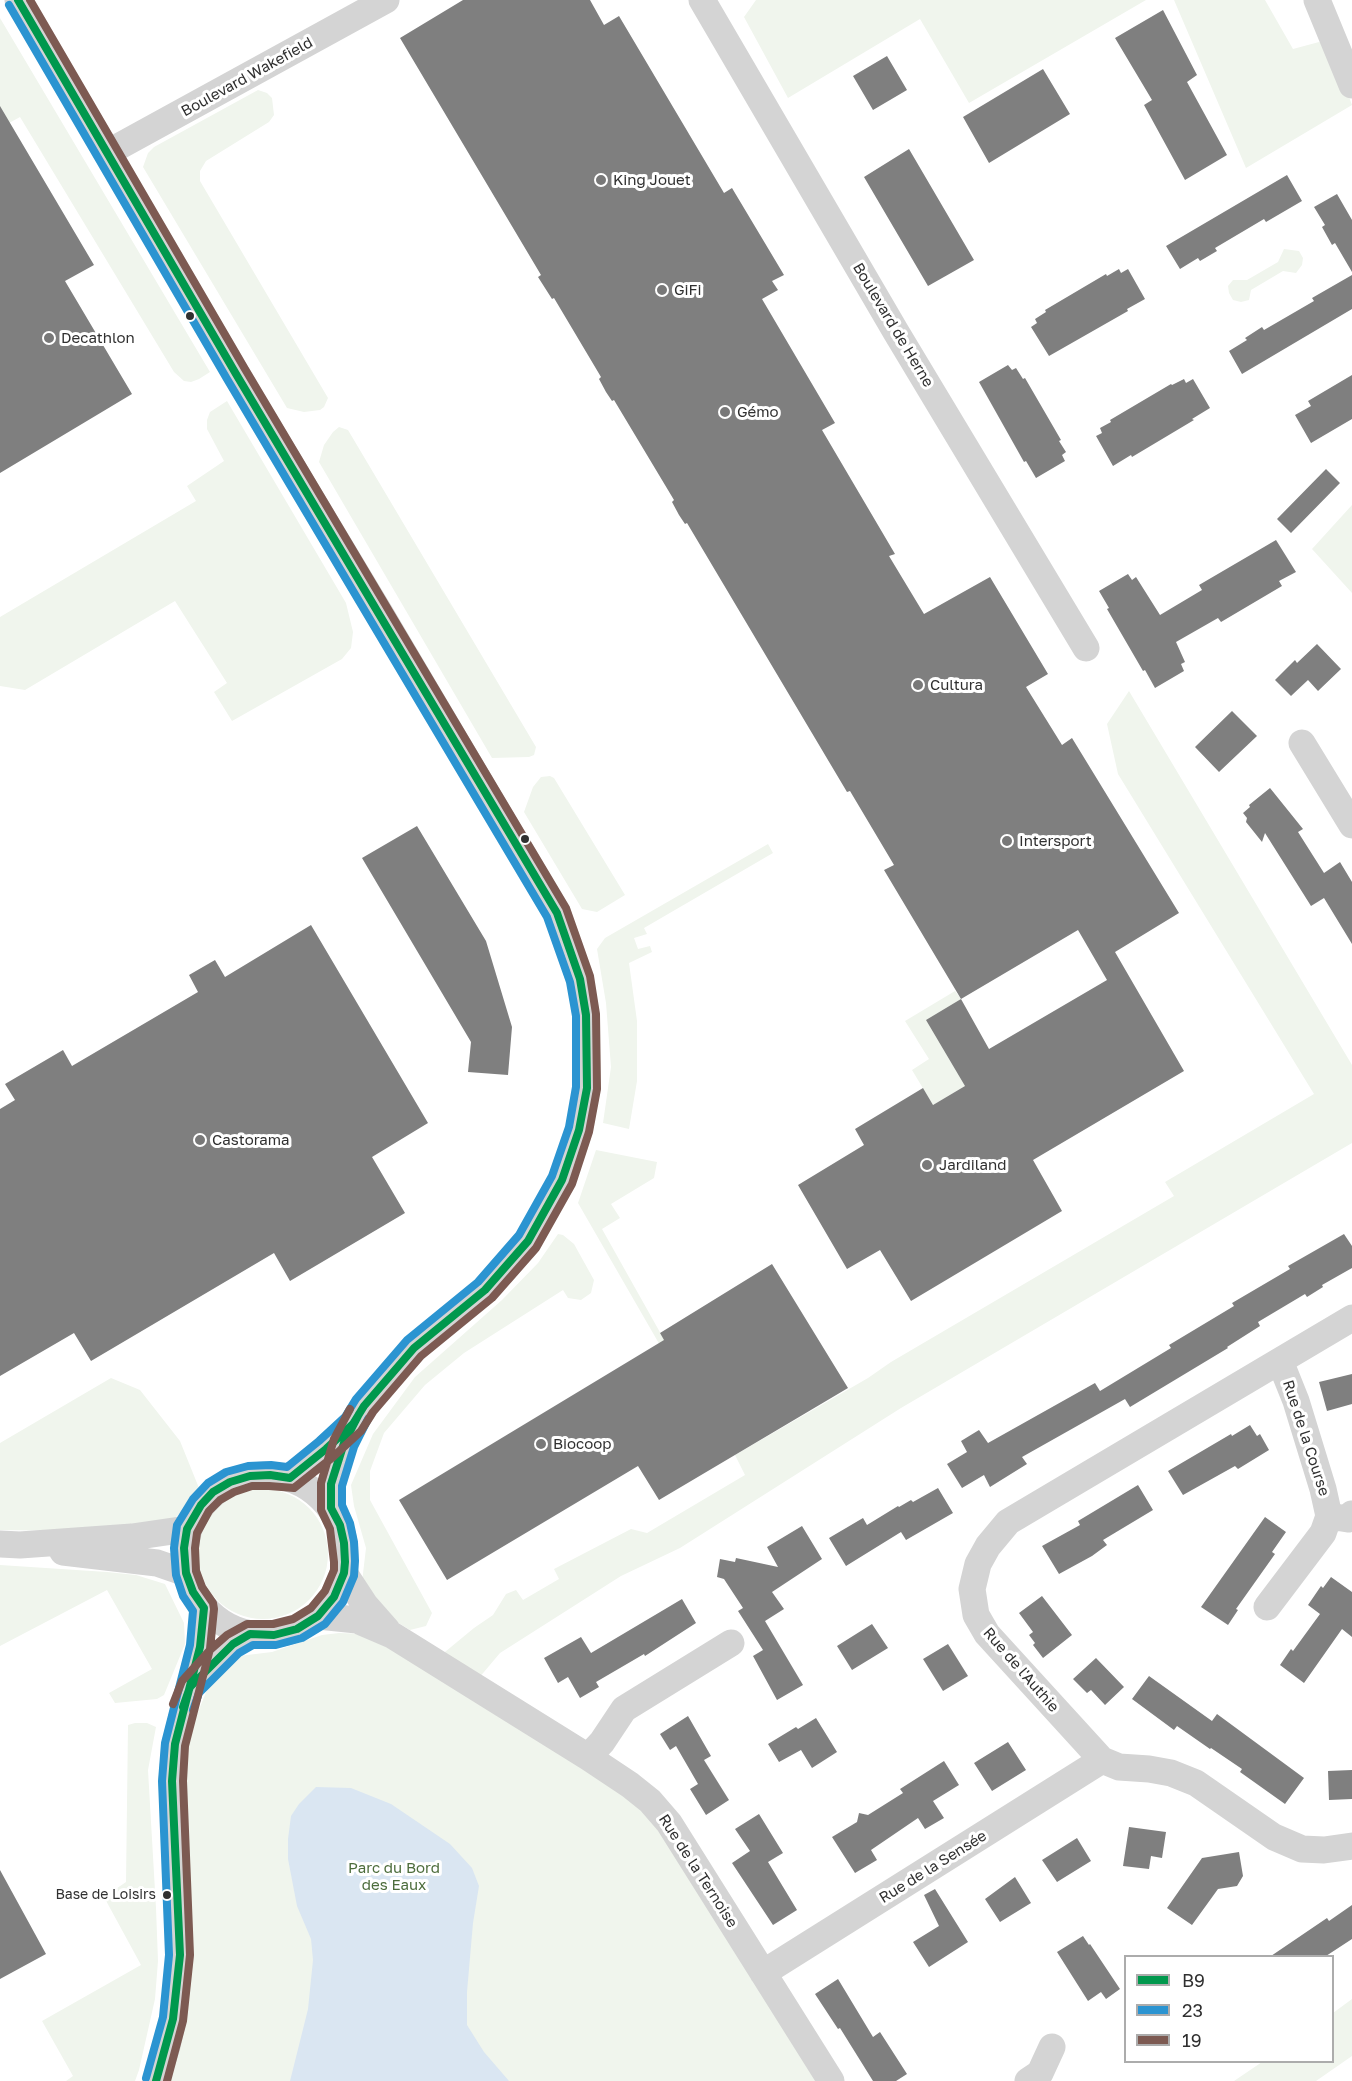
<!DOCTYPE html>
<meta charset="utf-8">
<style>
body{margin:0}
#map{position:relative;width:1352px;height:2081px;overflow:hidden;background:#fff;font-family:"Golos Text",sans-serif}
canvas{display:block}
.legend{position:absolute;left:1124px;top:1955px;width:210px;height:108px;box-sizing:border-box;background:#fff;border:2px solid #acacac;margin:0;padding:8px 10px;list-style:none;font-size:18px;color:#303030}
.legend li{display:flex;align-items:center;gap:12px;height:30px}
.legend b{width:30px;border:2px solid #acacac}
</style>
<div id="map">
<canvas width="1352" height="2081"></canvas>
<ul class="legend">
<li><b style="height:8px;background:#00984d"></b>B9</li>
<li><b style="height:8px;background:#2b94d1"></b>23</li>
<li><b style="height:8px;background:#7d5a52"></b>19</li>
</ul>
</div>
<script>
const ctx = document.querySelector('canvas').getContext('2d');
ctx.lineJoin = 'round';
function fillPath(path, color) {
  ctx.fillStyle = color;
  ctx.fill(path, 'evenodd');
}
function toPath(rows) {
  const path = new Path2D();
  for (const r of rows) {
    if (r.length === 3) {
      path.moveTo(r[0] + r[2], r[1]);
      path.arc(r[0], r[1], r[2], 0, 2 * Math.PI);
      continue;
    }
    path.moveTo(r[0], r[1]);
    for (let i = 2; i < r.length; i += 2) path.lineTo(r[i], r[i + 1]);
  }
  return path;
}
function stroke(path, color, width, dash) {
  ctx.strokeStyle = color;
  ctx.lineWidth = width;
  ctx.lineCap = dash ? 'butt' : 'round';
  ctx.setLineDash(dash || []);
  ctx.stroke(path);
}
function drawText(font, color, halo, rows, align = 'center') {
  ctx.font = font + ' "Golos Text",sans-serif';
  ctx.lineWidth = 6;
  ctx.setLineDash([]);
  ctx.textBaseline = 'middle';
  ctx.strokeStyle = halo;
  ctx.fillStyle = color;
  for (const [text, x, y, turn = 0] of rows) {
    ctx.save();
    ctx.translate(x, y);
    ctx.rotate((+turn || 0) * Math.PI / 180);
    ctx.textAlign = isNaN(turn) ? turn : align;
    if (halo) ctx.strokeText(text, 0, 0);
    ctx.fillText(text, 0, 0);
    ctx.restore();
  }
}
fillPath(toPath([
 [756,0,1146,0,969,103,920,19,788,98,744,17],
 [1174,0,1265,0,1293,49,1319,42,1330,46,1352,105,1246,168],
 [0,18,210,372,199,379,191,382,184,381,174,372,20,117,0,128],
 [258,90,267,93,272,98,274,115,269,122,206,161,200,171,200,181,328,398,324,407,320,410,304,412,287,408,143,167,148,153,154,147],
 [1284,249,1299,251,1303,258,1302,265,1296,273,1283,271,1251,290,1249,300,1241,302,1233,300,1229,293,1228,286,1233,280,1247,280,1278,262],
 [227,401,346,603,353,632,351,648,342,659,232,721,214,692,227,683,175,601,25,690,0,686,0,617,196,501,187,486,224,461,207,429,207,420,210,412],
 [339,427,348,430,536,747,534,755,529,757,492,758,319,462,324,445,333,432],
 [1352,505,1352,593,1312,549],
 [1129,691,1352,1065,1352,1143,901,1408,680,1548,621,1576,500,1653,473,1685,630,1785,831,2081,171,2081,179,2050,185,1777,188,1751,193,1724,209,1685,239,1656,272,1652,322,1635,339,1633,392,1635,434,1661,474,1628,493,1615,506,1594,516,1590,523,1600,559,1579,554,1569,631,1529,647,1533,745,1475,735,1455,868,1378,891,1362,1174,1196,1165,1182,1314,1094,1118,774,1107,724],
 [550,776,554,778,625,895,597,912,582,909,524,812,533,787,541,777],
 [768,844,773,853,644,928,647,934,634,938,638,949,650,946,652,952,629,963,637,1021,637,1081,629,1129,603,1123,611,1067,606,1003,597,949,605,938],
 [955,991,961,999,965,1086,933,1105,912,1070,929,1059,905,1021],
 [596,1150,657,1162,654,1178,611,1204,620,1218,602,1229,666,1343,661,1347,578,1203],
 [558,1234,563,1235,574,1244,594,1280,591,1293,581,1300,568,1298,563,1290,464,1353,425,1385,384,1433,370,1471,370,1500,432,1613,426,1626,410,1630,384,1614,362,1582,366,1548,354,1506,351,1485,373,1434,415,1377,502,1300,538,1263],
 [111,1378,140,1390,180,1441,201,1493,174,1519,84,1531,0,1530,0,1443],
 [263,1554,65],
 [0,1565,107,1572,136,1575,165,1584,184,1623,185,1644,164,1695,157,1699,115,1703,109,1693,152,1669,107,1590,0,1646],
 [135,1723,147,1723,156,1727,148,1770,156,1908,158,1961,155,1999,139,2070,135,2081,66,2081,73,2076,42,2021,141,1965,104,1897,126,1882,128,1725],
 [1352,1999,1352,2056,1316,2081,1234,2081,1262,2062,1332,2062,1333,2013]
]), '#f0f5ed');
fillPath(toPath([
 [316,1787,351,1788,391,1804,450,1844,472,1868,479,1886,473,1923,467,1992,467,2025,484,2052,509,2081,290,2081,308,2009,313,1960,311,1939,297,1906,288,1859,288,1839,291,1816,299,1804]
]), '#dae6f2');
fillPath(toPath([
 [463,0,590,0,604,25,619,16,724,193,732,188,784,275,772,281,778,290,762,299,835,423,822,430,895,554,889,556,924,614,990,577,1048,674,1026,687,1062,745,1072,738,1179,913,1115,952,1184,1071,1033,1160,1062,1211,911,1301,880,1250,847,1269,798,1185,864,1145,855,1129,923,1088,933,1105,965,1086,926,1020,961,999,884,870,894,865,850,791,847,792,687,523,685,524,679,515,672,502,674,500,614,400,612,401,606,392,599,379,601,377,554,298,552,299,538,277,541,275,400,38],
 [1078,930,1107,980,989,1049,961,999],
 [1163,10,1197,75,1187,82,1227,155,1185,180,1144,105,1152,100,1115,38],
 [887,56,907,90,873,110,853,76],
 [1043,69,1070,114,989,163,963,117],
 [0,106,94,265,65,281,132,394,0,473],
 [909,149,974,260,928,286,864,177],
 [1287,175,1302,201,1266,222,1264,219,1215,248,1217,251,1200,261,1198,258,1180,269,1166,246],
 [1337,194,1352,220,1352,272,1335,243,1332,245,1322,227,1325,225,1314,207],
 [1119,269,1121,273,1128,269,1145,299,1127,309,1128,311,1049,356,1031,327,1037,323,1035,319,1046,312,1045,310,1106,274,1107,276],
 [1352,275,1352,309,1242,374,1229,351,1247,340,1245,338,1262,327,1264,330,1314,301,1312,298],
 [1008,365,1012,370,1016,368,1023,379,1025,378,1061,440,1059,441,1066,452,1062,455,1065,461,1036,478,1026,461,1024,462,979,382],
 [1352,375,1352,419,1311,443,1295,415,1311,406,1308,401],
 [1184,379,1186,383,1193,379,1210,408,1192,419,1194,420,1132,457,1131,455,1113,466,1096,436,1102,433,1100,428,1111,422,1110,420,1171,384,1172,385],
 [1326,469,1340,483,1291,533,1277,519],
 [1276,540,1296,572,1279,581,1282,586,1221,622,1218,618,1176,642,1185,662,1181,664,1184,671,1155,688,1145,670,1143,671,1107,609,1109,608,1099,591,1128,574,1132,580,1136,577,1160,615,1202,590,1199,585],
 [1317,644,1341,669,1318,691,1308,680,1291,696,1275,680,1295,660,1297,663],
 [1232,711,1257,736,1219,772,1195,747],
 [1270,788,1303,829,1298,832,1324,873,1340,862,1352,882,1352,944,1324,898,1311,906,1265,833,1262,842,1246,822,1247,818,1243,813,1250,807,1249,805],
 [417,826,486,941,512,1027,508,1075,468,1072,471,1042,362,858],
 [311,925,428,1123,372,1157,405,1213,290,1281,274,1253,91,1361,74,1333,0,1376,0,1109,15,1100,5,1084,63,1050,72,1066,198,992,189,975,215,960,225,977],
 [1344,1234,1352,1246,1352,1268,1322,1285,1323,1287,1307,1297,1305,1294,1258,1322,1260,1326,1227,1347,1228,1348,1130,1407,1125,1399,1022,1457,1027,1464,990,1487,984,1475,962,1488,947,1464,967,1452,961,1441,979,1430,988,1443,1095,1383,1100,1391,1171,1348,1169,1345,1234,1306,1232,1303,1290,1269,1288,1266],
 [772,1264,848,1388,659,1500,638,1466,447,1580,399,1500,664,1340,660,1333],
 [1352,1374,1352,1404,1327,1411,1319,1382],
 [1250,1425,1257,1436,1260,1434,1269,1450,1238,1469,1235,1466,1183,1495,1168,1471,1231,1434,1232,1436],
 [1138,1485,1153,1510,1103,1540,1107,1545,1092,1556,1059,1574,1042,1546,1080,1525,1078,1521],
 [938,1488,953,1513,906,1540,901,1532,846,1566,829,1538,863,1518,867,1525,898,1506,899,1507,911,1500,913,1502],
 [1265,1517,1286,1532,1272,1552,1275,1554,1236,1609,1238,1610,1228,1625,1201,1607],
 [802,1526,822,1559,772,1592,784,1609,765,1621,803,1685,777,1700,753,1656,763,1650,738,1611,743,1608,724,1579,717,1577,720,1559,735,1562,736,1558,778,1567,767,1547],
 [1331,1577,1352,1592,1352,1637,1342,1629,1304,1683,1280,1665,1291,1649,1293,1651,1320,1614,1308,1605,1321,1586,1323,1588],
 [1042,1596,1072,1635,1043,1658,1033,1645,1035,1643,1029,1635,1033,1632,1019,1613],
 [682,1599,696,1623,645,1656,644,1654,596,1682,599,1687,580,1698,568,1677,558,1683,544,1658,581,1637,591,1653],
 [872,1624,888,1648,852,1670,837,1646],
 [948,1644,968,1676,943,1691,923,1659],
 [1096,1658,1124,1687,1105,1705,1091,1690,1087,1693,1073,1679],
 [1149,1676,1212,1721,1217,1714,1304,1778,1285,1804,1240,1772,1242,1769,1211,1748,1210,1749,1177,1726,1174,1730,1132,1699],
 [688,1716,711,1756,704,1760,729,1800,706,1815,690,1789,698,1784,676,1746,670,1750,660,1734],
 [816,1718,837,1752,812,1768,801,1750,779,1762,768,1744,796,1727,798,1729],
 [1008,1742,1026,1770,992,1791,974,1763],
 [944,1761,959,1785,933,1801,944,1818,925,1829,918,1818,871,1850,877,1860,855,1873,832,1837,857,1822,859,1813,868,1815,903,1793,900,1789],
 [1352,1770,1352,1799,1329,1800,1328,1771],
 [759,1814,783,1853,768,1862,797,1910,773,1925,732,1863,750,1851,735,1829],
 [1129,1827,1166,1832,1162,1858,1151,1856,1149,1869,1123,1866],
 [1077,1838,1091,1861,1057,1882,1042,1860],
 [1239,1852,1243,1876,1237,1886,1218,1889,1192,1925,1167,1908,1202,1858],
 [0,1870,46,1954,0,1979],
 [1015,1877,1031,1903,1000,1922,985,1899],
 [935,1889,968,1942,929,1967,913,1942,939,1926,924,1895],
 [1352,1905,1352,1939,1326,1956,1271,1956,1327,1918,1329,1921],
 [1083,1936,1089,1945,1090,1944,1120,1989,1106,1999,1101,1992,1088,2001,1057,1952],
 [838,1979,873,2037,880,2032,907,2074,896,2081,873,2081,840,2028,838,2029,815,1994]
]), '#7f7f7f');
stroke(toPath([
 [18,0,236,374,380,613,557,913,580,979,586,1015,587,1088,579,1130,562,1180,528,1241,509,1264,485,1290,414,1348,364,1406,344,1443,335,1468,331,1484,331,1508],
 [702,0,896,332,1086,648],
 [1317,0,1352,85],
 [107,153,386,0],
 [1302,743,1352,825],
 [1352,1318,1008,1522,988,1546,978,1564,972,1589,976,1615,987,1634,1102,1760,1119,1767,1149,1769,1171,1773,1196,1783,1274,1837,1302,1849,1324,1850,1352,1846],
 [265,1555,80],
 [290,1478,346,1431],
 [1329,1516,1348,1519,1352,1514],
 [0,1544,20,1545,132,1537,187,1529],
 [63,1552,157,1563,186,1573],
 [344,1573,365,1605,387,1630],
 [1267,1607,1323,1533,1329,1516,1323,1489,1296,1401,1280,1361],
 [318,1616,357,1620,392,1635,588,1757,630,1785,650,1801,669,1823,831,2081],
 [191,1686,218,1657,233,1644,250,1634],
 [588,1757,602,1742,624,1709,731,1643],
 [763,1973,1102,1760],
 [156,2081,167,2046,173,2019,180,1955,172,1781,175,1744,200,1647,204,1608],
 [1028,2081,1040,2073,1052,2047]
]), '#d4d4d4', 27);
stroke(toPath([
 [18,0,236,374,557,913,580,979,586,1015,587,1088,579,1130,562,1180,528,1241,485,1290,414,1348,364,1406,353,1424,326,1449,290,1478,270,1475,250,1476,230,1482,213,1492,201,1505,187,1529,184,1548,186,1573,193,1592,204,1608,200,1647,175,1744,172,1781,180,1955,173,2019,156,2081],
 [183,1707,190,1687,233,1644,250,1634,274,1635,297,1629,318,1616,334,1597,344,1573,345,1562,344,1543,340,1525,331,1508,331,1484,344,1443,359,1414]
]), '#00984d', 8);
stroke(toPath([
 [9,5,227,379,547,917,570,982,576,1016,576,1087,569,1127,552,1176,519,1235,478,1282,407,1340,356,1399,345,1417,319,1441,287,1467,271,1465,248,1466,226,1472,208,1483,193,1499,177,1525,174,1548,176,1575,183,1596,193,1611,190,1645,165,1743,162,1781,169,1955,163,2017,146,2078],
 [193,1710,199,1693,239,1653,253,1645,276,1645,302,1638,325,1624,343,1602,354,1576,355,1561,354,1542,350,1523,342,1505,342,1486,354,1447,368,1419]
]), '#2b94d1', 8);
stroke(toPath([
 [30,0,245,369,566,908,590,976,596,1014,597,1089,589,1132,572,1184,536,1248,492,1298,421,1356,373,1412,361,1431,333,1457,294,1488,269,1486,252,1486,234,1492,220,1500,209,1511,197,1533,195,1548,196,1571,202,1587,213,1603,214,1609,210,1649,185,1746,183,1781,190,1955,183,2021,167,2081],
 [173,1704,182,1681,210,1650,227,1635,247,1624,273,1624,293,1619,311,1608,325,1591,334,1570,334,1562,330,1529,321,1510,321,1483,334,1439,350,1409]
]), '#7d5a52', 8);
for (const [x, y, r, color] of [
 [601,180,6,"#787878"],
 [662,290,6,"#787878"],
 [190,316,5,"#303030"],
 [49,338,6,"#787878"],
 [725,412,6,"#787878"],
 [918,685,6,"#787878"],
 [525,839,5,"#303030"],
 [1007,841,6,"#787878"],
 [200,1140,6,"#787878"],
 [927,1165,6,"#787878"],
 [541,1444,6,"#787878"],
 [167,1895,5,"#303030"]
]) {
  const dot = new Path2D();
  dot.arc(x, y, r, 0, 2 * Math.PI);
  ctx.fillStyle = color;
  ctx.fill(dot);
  stroke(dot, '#fff', 2);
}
drawText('14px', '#303030', '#fff', [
 ["Base de Loisirs",156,1895]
], 'right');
drawText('15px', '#303030', '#fff', [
 ["Boulevard Wakefield",247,77,-29],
 ["Boulevard de Herne",893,325,59],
 ["Rue de la Course",1306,1438,72],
 ["Rue de l'Authie",1021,1670,49],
 ["Rue de la Sensée",933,1867,-32],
 ["Rue de la Ternoise",698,1871,57]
]);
drawText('15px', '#303030', '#fff', [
 ["King Jouet",613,180],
 ["GiFi",674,290],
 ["Decathlon",61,338],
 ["Gémo",737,412],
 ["Cultura",930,685],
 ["Intersport",1019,841],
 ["Castorama",212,1140],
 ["Jardiland",939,1165],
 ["Biocoop",553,1444]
], 'left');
drawText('15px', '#4d6d3c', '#fff', [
 ["Parc du Bord",394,1868],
 ["des Eaux",394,1885]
]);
</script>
